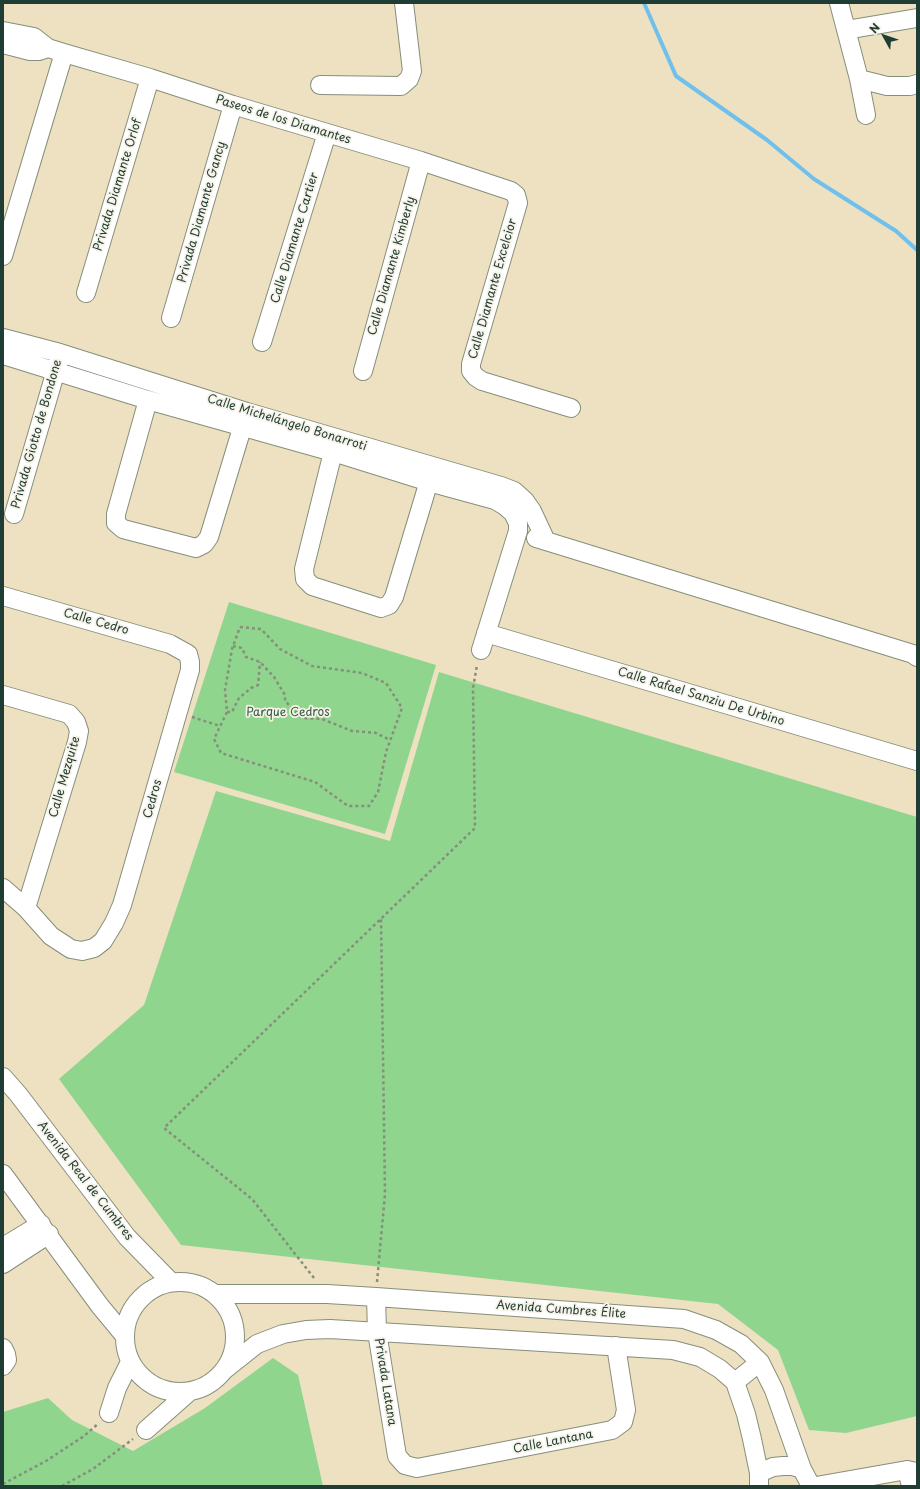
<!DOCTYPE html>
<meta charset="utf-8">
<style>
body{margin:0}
#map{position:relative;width:920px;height:1489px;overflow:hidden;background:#ede1c1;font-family:"Playpen Sans",sans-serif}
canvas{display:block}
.frame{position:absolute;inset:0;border:4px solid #1f3d34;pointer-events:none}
.north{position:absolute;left:864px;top:16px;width:40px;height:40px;-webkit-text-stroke:3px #f7f3e8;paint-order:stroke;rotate:310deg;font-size:11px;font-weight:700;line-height:16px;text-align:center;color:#1f3d34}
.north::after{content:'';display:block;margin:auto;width:14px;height:18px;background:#1f3d34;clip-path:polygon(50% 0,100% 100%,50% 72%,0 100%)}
</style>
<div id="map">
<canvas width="920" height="1489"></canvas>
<div class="frame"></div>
<div class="north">N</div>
</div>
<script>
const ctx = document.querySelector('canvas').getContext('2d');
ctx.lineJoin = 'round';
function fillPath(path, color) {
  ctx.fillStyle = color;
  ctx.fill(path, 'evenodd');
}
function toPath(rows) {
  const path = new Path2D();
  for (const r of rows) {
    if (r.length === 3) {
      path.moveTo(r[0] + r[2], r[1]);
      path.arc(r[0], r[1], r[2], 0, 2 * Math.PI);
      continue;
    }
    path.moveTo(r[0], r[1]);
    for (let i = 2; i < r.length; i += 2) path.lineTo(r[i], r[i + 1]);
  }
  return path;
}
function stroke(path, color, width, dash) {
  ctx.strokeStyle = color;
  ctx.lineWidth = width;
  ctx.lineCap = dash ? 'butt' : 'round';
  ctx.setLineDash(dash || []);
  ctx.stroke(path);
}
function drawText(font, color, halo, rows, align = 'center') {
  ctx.font = font + ' "Playpen Sans",sans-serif';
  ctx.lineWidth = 3.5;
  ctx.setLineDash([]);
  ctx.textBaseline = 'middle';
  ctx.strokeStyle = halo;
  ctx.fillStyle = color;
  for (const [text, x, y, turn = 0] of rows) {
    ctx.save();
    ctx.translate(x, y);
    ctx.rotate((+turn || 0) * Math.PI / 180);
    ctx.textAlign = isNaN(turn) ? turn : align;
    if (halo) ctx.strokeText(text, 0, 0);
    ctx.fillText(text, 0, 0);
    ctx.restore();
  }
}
fillPath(toPath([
 [229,602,436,665,385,834,174,772],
 [439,672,917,817,917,1416,846,1433,809,1430,778,1350,718,1304,181,1245,59,1079,144,1005,216,791,390,841],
 [273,1358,298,1375,323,1486,3,1486,3,1412,48,1398,72,1420,133,1451,205,1408]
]), '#8fd58e');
stroke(toPath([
 [644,3,676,76,767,140,814,179,896,231,917,250]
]), '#70c0eb', 4);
const minor = toPath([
 [839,3,859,79,866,115],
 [846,30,917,18],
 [3,31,34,37,48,48,64,53,150,78,233,105,421,161,511,191,516,195,518,203,471,364,471,371,476,377,482,381,571,408],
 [3,44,30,51,39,51,48,48],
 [859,79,887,86,910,86,917,84],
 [320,85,401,86,409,79,412,71,404,3],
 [3,256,64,53],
 [86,293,150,78],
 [171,318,233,105],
 [3,338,60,353,247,412,501,486,514,491,525,501,532,511,546,541],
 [262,342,327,133],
 [3,355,148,400,333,452,429,482,495,500,505,506,513,513,518,523,518,531,481,650],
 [363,371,421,161],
 [148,400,116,514,116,523,123,529,196,548,204,544,209,537,246,415],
 [333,452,304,569,305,579,312,586,381,608,389,605,394,597,432,471],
 [14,514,59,360],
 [536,538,913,654,917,657],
 [3,596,170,644,188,654,190,662,190,670,122,905,114,923,103,941,94,948,82,951,71,949,51,936,26,908,3,888],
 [486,633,917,761],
 [3,695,69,714,76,722,79,731,77,742,26,908],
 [3,1077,18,1094,127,1237,171,1282],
 [3,1174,100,1306,124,1335],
 [3,1247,41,1224],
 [3,1264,49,1234],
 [180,1337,55],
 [215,1294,327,1294,376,1297,684,1319,716,1330,741,1344,760,1362,774,1390,802,1469,811,1486],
 [376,1297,377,1332,397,1456,405,1465,417,1468,612,1430,623,1422,626,1410,616,1346],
 [3,1348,6,1354,7,1360,3,1366],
 [223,1371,257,1344,283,1334,306,1330,330,1329,673,1350,700,1357,720,1369,735,1382,746,1414,752,1439,759,1473,759,1486],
 [735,1382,760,1362],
 [109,1413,117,1388,130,1362],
 [146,1430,189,1392],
 [907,1470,911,1486],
 [759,1473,773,1467,783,1466,792,1466,802,1469],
 [816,1486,907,1470,917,1472]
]);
stroke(minor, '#868f7a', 20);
stroke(toPath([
 [240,627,261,629,280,649,312,666,362,673,386,683,402,708,386,752,378,792,369,806,348,806,315,782,221,753,214,739,227,712,225,690,232,649,240,627],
 [233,646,242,648,246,657,260,662,274,677,285,695,285,701,302,718,322,719,352,731,376,733,390,740],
 [227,712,232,712,239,698,251,688,258,685,260,662],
 [192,717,220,726],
 [314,1278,252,1199,164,1128,475,828,473,688,477,665],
 [377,1282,385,1194,381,918],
 [3,1484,46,1461,84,1436,99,1423],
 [62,1486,93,1469,133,1439]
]), '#868f7a', 2.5, [3, 3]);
stroke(minor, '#fff', 18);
drawText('12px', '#1f3d34', '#f7f3e8', [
 ["Paseos de los Diamantes",283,120,17],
 ["Privada Diamante Orlof",118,185,-73],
 ["Privada Diamante Gancy",202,212,-74],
 ["Calle Diamante Cartier",295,238,-73],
 ["Calle Diamante Kimberly",392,266,-74],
 ["Calle Diamante Excelcior",493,289,-74],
 ["Calle Michelángelo Bonarroti",287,423,17],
 ["Privada Giotto de Bondone",37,434,-74],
 ["Calle Cedro",96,622,16],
 ["Calle Rafael Sanziu De Urbino",701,697,17],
 ["Calle Mezquite",65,777,-74],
 ["Cedros",153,799,-74],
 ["Avenida Real de Cumbres",85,1181,52],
 ["Avenida Cumbres Élite",561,1310,4],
 ["Privada Latana",385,1382,81],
 ["Calle Lantana",553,1442,-11]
]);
drawText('12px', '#355b46', '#f7f3e8', [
 ["Parque Cedros",288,713]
]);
</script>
